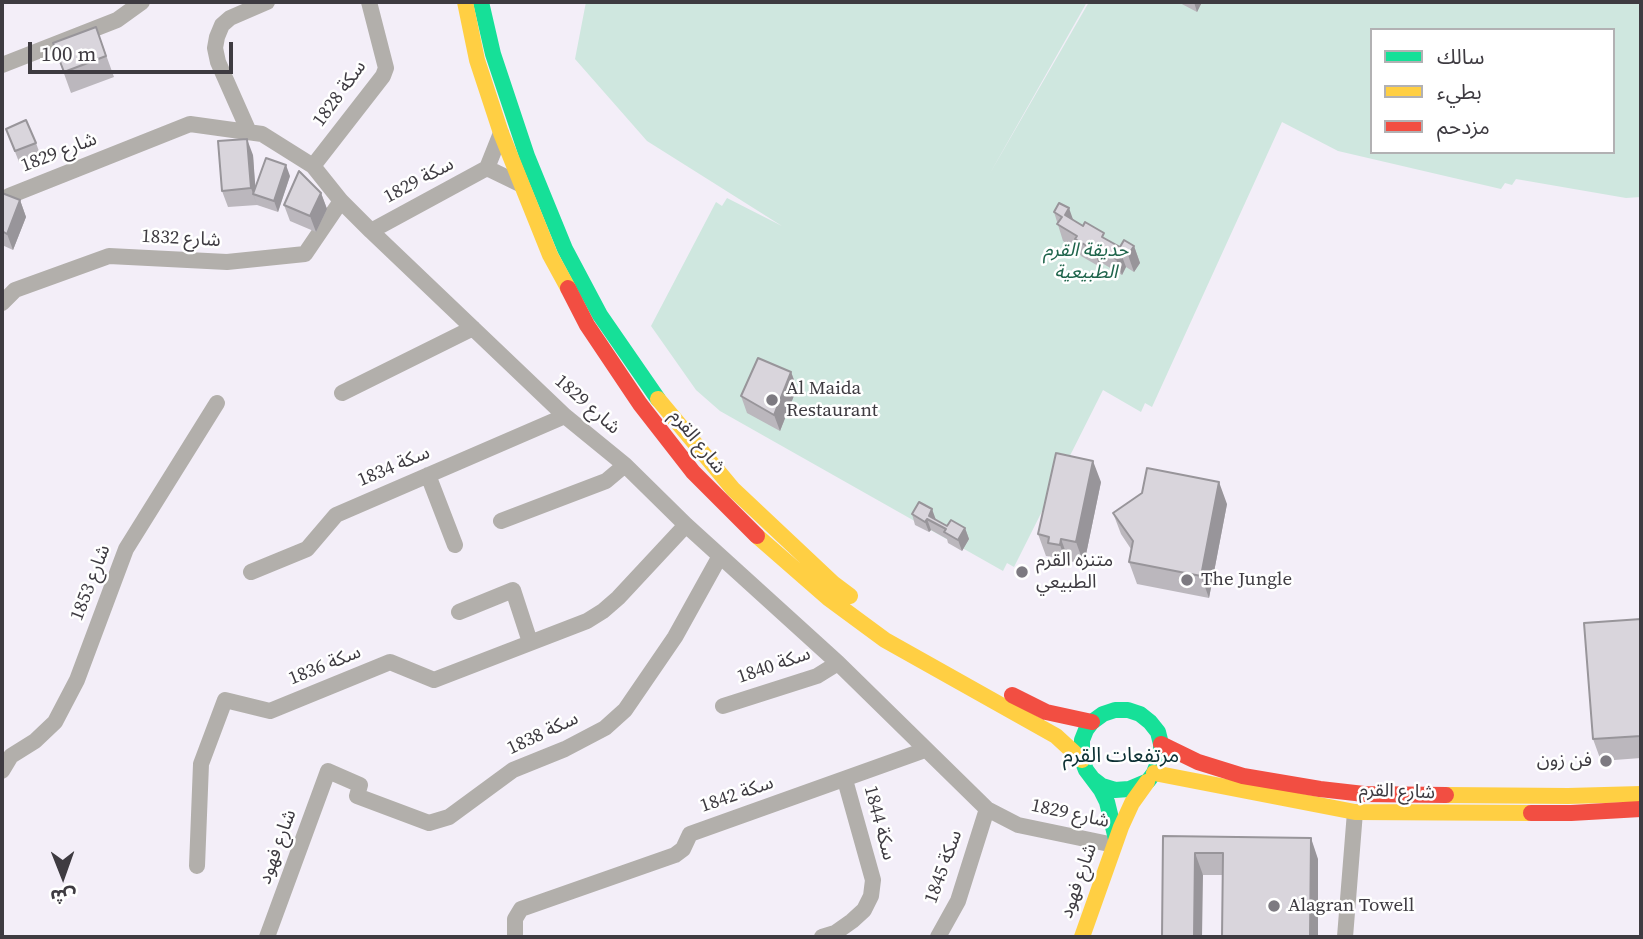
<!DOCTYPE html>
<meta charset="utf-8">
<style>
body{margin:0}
#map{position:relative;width:1643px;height:939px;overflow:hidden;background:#f3eef8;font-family:"Source Serif 4","Noto Sans Arabic",serif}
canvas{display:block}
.frame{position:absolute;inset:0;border:4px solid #3e3b41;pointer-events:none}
.legend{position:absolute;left:1370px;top:28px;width:245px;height:126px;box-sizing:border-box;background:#fff;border:2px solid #b2b1b3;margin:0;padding:9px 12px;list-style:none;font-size:21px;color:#3e3b41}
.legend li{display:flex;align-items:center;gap:14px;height:35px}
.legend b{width:35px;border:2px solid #b2b1b3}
.north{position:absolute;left:28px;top:841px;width:70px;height:70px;-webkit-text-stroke:5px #fff;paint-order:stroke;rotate:179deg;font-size:19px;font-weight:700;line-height:28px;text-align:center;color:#3e3b41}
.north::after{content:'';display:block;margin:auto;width:24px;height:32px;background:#3e3b41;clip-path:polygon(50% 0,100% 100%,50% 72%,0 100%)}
.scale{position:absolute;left:28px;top:42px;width:205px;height:32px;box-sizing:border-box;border:4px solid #3e3b41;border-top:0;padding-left:9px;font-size:21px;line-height:24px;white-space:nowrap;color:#3e3b41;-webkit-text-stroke:5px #fff;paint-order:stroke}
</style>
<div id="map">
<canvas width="1643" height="939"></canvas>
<div class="frame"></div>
<ul class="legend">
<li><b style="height:9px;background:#16e098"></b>سالك</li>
<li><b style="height:9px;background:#ffcf43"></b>بطيء</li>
<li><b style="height:9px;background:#f24e42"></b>مزدحم</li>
</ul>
<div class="north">ش</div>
<div class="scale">100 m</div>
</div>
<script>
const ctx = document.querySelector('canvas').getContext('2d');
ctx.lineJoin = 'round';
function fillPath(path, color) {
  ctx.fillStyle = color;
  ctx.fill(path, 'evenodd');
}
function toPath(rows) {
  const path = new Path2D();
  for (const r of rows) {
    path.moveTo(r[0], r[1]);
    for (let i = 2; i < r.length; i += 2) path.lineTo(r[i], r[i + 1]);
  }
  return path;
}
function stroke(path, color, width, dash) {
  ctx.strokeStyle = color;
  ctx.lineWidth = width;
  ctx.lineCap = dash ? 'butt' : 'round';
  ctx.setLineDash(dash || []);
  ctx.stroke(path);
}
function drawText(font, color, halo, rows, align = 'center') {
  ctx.font = font + ' "Source Serif 4","Noto Sans Arabic",serif';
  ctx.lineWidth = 5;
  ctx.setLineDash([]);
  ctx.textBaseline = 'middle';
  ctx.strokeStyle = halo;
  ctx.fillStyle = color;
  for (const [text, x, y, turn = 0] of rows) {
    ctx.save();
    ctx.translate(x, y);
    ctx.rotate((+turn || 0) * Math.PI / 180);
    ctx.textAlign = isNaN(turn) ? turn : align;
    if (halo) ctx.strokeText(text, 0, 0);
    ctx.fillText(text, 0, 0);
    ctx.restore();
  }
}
fillPath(toPath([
 [586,2,1087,2,989,175,1089,2,1641,2,1641,197,1626,198,1516,179,1512,185,1505,183,1501,189,1338,151,1282,122,1152,407,1145,403,1141,412,1103,390,1014,567,1007,563,1003,571,720,411,696,390,651,326,716,202,722,206,727,198,782,226,647,141,575,59],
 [1372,30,1613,30,1613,152,1372,152]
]), '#cfe7df');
stroke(toPath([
 [2,65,117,20,142,2],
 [249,132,218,62,215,48,217,37,222,25,230,18,267,2],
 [313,166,383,76,386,68,369,2],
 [487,168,520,184],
 [2,201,9,196,190,124,262,134,313,166,341,201,371,231,565,416,625,465,686,525,838,663,987,809,1018,825,1114,845],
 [371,231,487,168,501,133],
 [2,303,15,290,109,256,227,262,305,254,341,201],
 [342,393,473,328],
 [428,475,455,545],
 [501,521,606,481,625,465],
 [251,572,307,549,336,515,565,416],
 [459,612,513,590,530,642],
 [723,706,817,676,838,663],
 [2,771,11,756,35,741,55,722,77,680,126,549,217,403],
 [197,866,201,764,225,700,270,711,390,662,434,680,587,621,603,611,618,598,686,525],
 [267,937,328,771,360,785,357,796,429,823,449,817,513,770,565,749,605,728,625,710,675,637,720,556],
 [515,937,515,919,521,909,675,855,683,849,690,834,925,750],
 [822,937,835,933,852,921,864,910,871,896,873,880,845,780],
 [938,937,958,901,987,809],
 [1345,937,1355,812]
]), '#b2afab', 16);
stroke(toPath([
 [481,2,493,54,527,156,565,249,600,315,658,399],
 [1093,779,1102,786,1115,790,1129,789,1148,781,1154,773,1161,754,1161,744,1158,732,1150,722,1140,714,1128,710,1115,710,1103,714,1092,722,1086,730,1082,740,1082,760,1086,770,1101,790,1107,802,1116,839]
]), '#16e098', 16);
stroke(toPath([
 [465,2,477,60,501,133,550,255,568,288],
 [658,399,733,489,834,584,850,596],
 [757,536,828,598,885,640,1056,736,1082,760],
 [1154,773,1355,812,1531,813],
 [1446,795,1568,796,1641,794],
 [1082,937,1121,827,1132,803,1147,782]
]), '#ffcf43', 16);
stroke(toPath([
 [568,288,587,325,640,404,693,472,757,536],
 [1012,695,1046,712,1092,722],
 [1161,744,1198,762,1243,776,1320,789,1364,794,1446,795],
 [1531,813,1571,813,1641,809]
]), '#f24e42', 16);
fillPath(toPath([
 [1178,2,1202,2,1197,12],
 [96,27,114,77,71,93,53,43],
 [6,129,36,143,40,154,19,162],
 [253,155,255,188,290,176,278,212,257,205,256,203,257,205,228,207,222,191],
 [2,193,20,200,26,217,13,250,2,245],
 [321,193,327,209,316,232,290,221,284,205],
 [1054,212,1073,220,1120,247,1134,246,1140,263,1134,272,1126,267,1122,275,1102,263,1100,267,1081,256,1078,250,1063,241],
 [791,372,797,388,780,431,747,413,741,396],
 [1101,482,1084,564,1069,561,1068,567,1056,564,1053,557,1046,556,1038,534],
 [1227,504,1209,598,1137,584,1129,562,1131,549,1121,534,1113,513],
 [912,514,936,520,947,526,965,528,969,539,962,551,948,543,947,539,931,530,929,532,915,525],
 [1641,619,1641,758,1601,761,1593,739],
 [1163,836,1318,859,1223,875,1203,875]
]), '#bbb7bd');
fillPath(toPath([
 [1194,2,1202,2,1197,12],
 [247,139,253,155,256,195,253,194,257,205,251,188],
 [286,165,290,176,278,212,274,201],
 [321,193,327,209,316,232,310,216],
 [20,200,26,217,13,250,7,234],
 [1069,208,1075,225,1065,215],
 [1134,246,1140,263,1134,272,1128,255],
 [1096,247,1102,263,1100,267,1094,250],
 [1120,251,1126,267,1122,275,1116,259],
 [791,372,797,388,780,431,774,415],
 [1093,461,1101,482,1084,564,1076,542],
 [1219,482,1227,504,1209,598,1201,576],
 [932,509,936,520,929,516],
 [927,519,931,530,929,532,925,522],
 [965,528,969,539,962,551,958,540],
 [1061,539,1069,561,1068,567,1060,545],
 [1311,838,1318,859,1318,937,1310,937],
 [1195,853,1203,875,1202,937,1194,937]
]), '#98959a');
const building = toPath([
 [96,27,106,56,64,72,53,43,96,27],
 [26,120,36,143,15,151,6,129,26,120],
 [247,139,251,188,222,191,218,141,247,139],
 [266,158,286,165,274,201,253,194,266,158],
 [299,171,321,193,310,216,284,205,299,171],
 [2,193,20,200,7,234,2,231,2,193],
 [1059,203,1069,208,1065,215,1083,226,1085,222,1104,233,1102,237,1120,247,1124,240,1134,246,1128,255,1120,251,1116,259,1096,247,1094,250,1075,239,1077,236,1057,224,1062,217,1054,212,1059,203],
 [758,358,791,372,774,415,741,396,758,358],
 [1056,453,1093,461,1076,542,1061,539,1060,545,1048,543,1049,537,1038,534,1056,453],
 [1147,468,1219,482,1201,576,1129,562,1133,541,1113,513,1142,493,1147,468],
 [919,502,932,509,929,516,947,526,951,520,965,528,958,540,944,532,946,529,927,519,925,522,912,514,919,502],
 [1641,619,1641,736,1593,739,1584,623,1641,619],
 [1163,836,1311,838,1310,937,1222,937,1223,853,1195,853,1194,937,1162,937,1163,836]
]);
fillPath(building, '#d9d5dc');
stroke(building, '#98959a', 2);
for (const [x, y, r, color] of [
 [772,400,7,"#7d7a81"],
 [1022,572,7,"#7d7a81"],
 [1187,580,7,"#7d7a81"],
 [1606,761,7,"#7d7a81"],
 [1274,906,7,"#7d7a81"]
]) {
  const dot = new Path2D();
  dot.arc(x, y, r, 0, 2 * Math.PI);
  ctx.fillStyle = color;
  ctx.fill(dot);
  stroke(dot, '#fff', 2.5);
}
drawText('19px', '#3e3b41', '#fff', [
 ["سكة 1828",340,94,-54],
 ["1829 شارع",59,153,-21],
 ["سكة 1829",419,181,-28],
 ["1832 شارع",181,239,3],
 ["1829 شارع",587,405,41],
 ["شارع القرم",697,442,51],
 ["سكة 1834",394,467,-23],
 ["شارع 1853",91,583,-69],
 ["سكة 1836",325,666,-22],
 ["سكة 1840",774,666,-19],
 ["1838 سكة",543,734,-25],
 ["شارع القرم",1397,792,2],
 ["سكة 1842",737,795,-19],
 ["1829 شارع",1070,814,12],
 ["سكة 1844",879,823,75],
 ["شارع فهود",278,847,-70],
 ["1845 سكة",944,867,-70],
 ["شارع فهود",1079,881,-71]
]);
drawText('italic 19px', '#20654c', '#fff', [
 ["حديقة القرم",1086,251],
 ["الطبيعية",1086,273]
]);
drawText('19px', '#3e3b41', '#fff', [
 ["Al Maida",786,389],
 ["Restaurant",786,411],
 ["متنزه القرم",1036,561],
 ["الطبيعي",1036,583],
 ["The Jungle",1201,580],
 ["فن زون",1592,761,"right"],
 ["Alagran Towell",1288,906]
], 'left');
drawText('21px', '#0b2f33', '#fff', [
 ["مرتفعات القرم",1121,757]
]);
</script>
